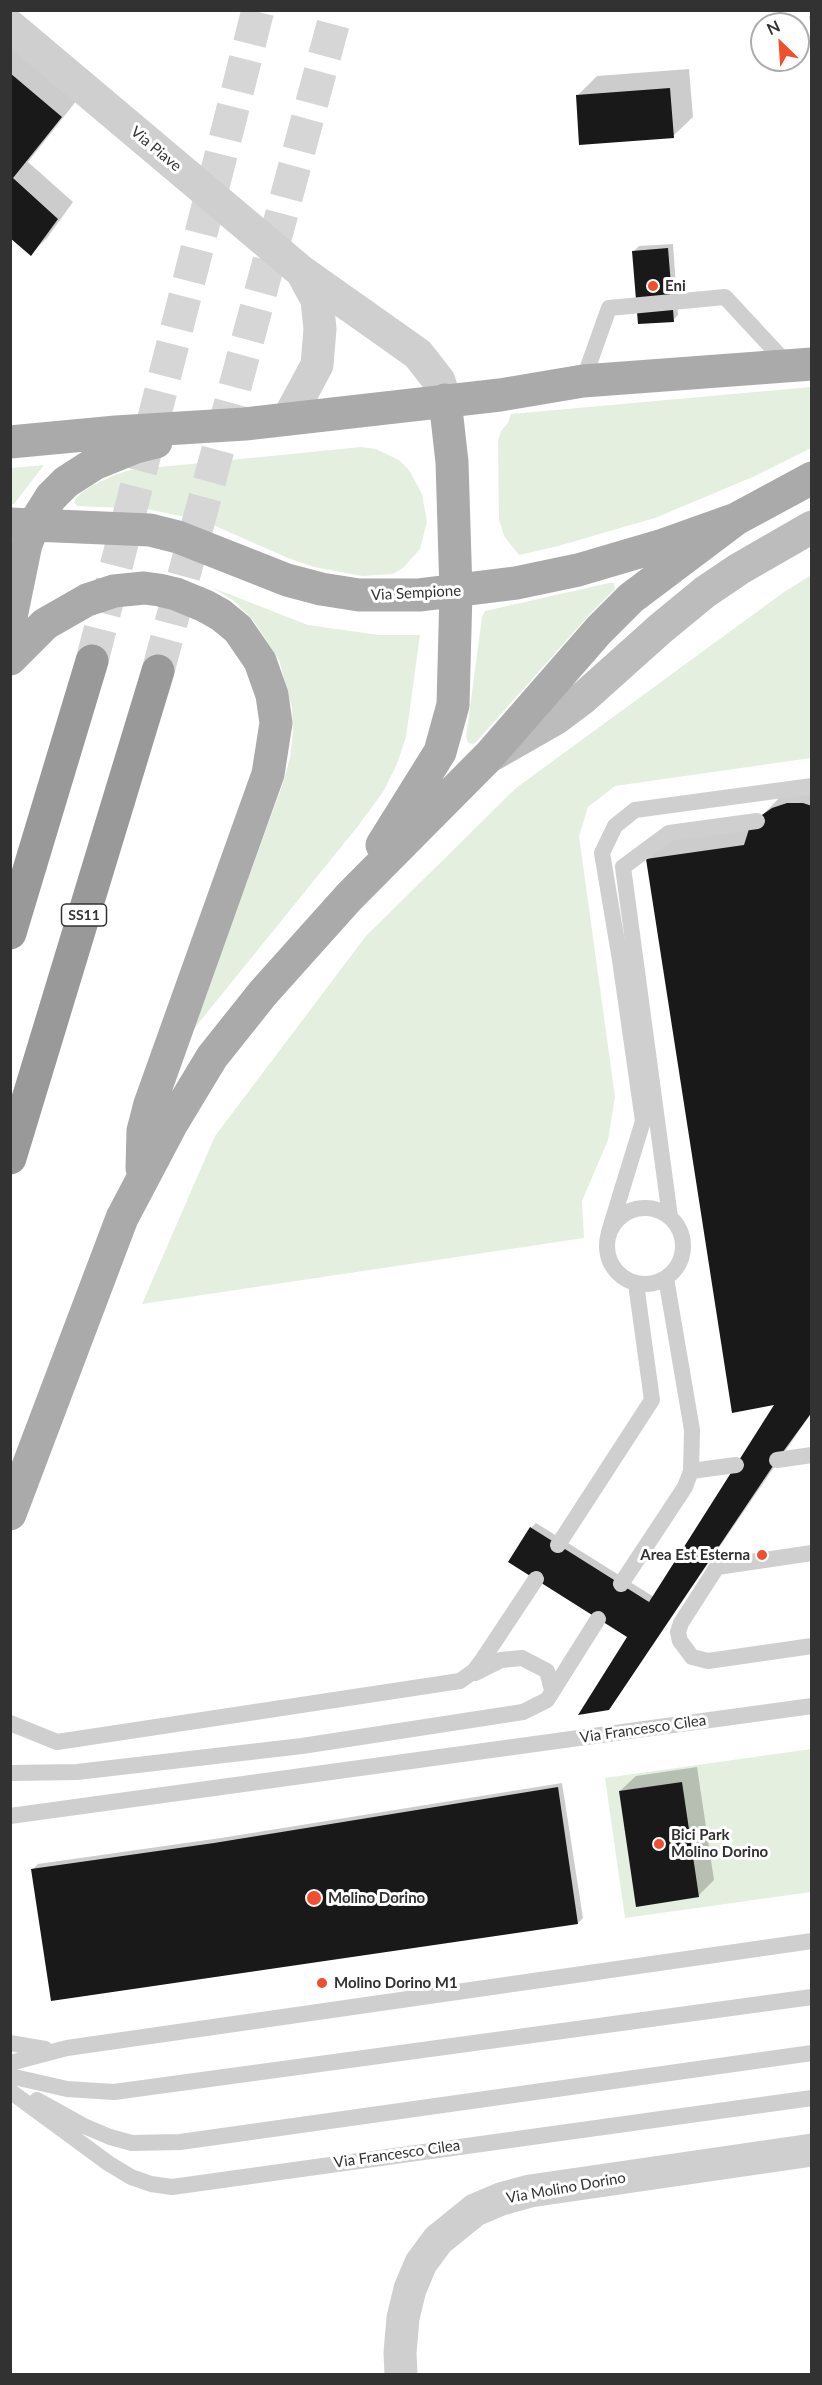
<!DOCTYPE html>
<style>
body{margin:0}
#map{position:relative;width:822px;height:2385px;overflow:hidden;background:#fff;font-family:Lato,sans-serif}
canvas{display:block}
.frame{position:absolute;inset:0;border:12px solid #323232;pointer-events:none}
.north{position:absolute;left:750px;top:12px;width:60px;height:60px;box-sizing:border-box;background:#fff;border:2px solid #adadad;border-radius:50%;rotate:335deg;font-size:16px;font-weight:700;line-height:24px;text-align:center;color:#323232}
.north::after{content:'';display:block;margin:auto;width:21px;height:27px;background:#ef4e2f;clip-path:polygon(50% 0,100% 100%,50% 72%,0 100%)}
</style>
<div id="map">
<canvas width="822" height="2385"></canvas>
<div class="frame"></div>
<div class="north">N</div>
</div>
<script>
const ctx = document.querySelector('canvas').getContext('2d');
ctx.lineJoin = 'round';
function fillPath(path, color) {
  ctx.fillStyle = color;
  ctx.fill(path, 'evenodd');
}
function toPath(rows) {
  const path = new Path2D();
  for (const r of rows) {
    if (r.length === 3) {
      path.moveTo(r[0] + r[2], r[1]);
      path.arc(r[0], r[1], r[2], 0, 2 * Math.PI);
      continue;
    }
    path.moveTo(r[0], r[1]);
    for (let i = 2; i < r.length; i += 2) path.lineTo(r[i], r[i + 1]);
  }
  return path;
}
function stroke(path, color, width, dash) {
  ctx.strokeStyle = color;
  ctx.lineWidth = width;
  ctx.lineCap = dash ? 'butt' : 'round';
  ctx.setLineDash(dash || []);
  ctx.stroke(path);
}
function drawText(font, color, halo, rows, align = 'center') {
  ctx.font = font + ' Lato,sans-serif';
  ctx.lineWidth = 6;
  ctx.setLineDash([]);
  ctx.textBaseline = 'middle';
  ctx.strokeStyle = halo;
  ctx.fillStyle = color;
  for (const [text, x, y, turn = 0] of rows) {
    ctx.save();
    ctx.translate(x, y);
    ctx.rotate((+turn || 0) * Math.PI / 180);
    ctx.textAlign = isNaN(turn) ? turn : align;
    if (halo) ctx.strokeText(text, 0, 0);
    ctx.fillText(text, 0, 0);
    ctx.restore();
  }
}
fillPath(toPath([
 [811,387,811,448,755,476,655,518,558,546,519,555,504,536,499,519,498,441,501,431,508,423,511,414],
 [361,447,376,449,399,460,409,470,422,494,427,522,420,549,403,568,393,574,362,576,314,567,288,558,204,521,147,509,77,506,74,502,79,495,91,486,117,474,130,470],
 [44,465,14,504,11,504,11,468],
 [811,575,811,758,615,786,588,807,579,836,615,1097,608,1140,582,1201,584,1238,142,1304,215,1136,366,936,516,788,784,592],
 [609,583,614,583,615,589,589,615,477,741,473,744,468,743,466,737,482,617,485,611],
 [213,588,308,625,379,635,420,635,406,737,397,764,383,792,358,826,193,1030,282,786,290,758,293,731,292,708,279,660,253,620,234,601],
 [811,1749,811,1892,625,1918,605,1778]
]), '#e5efe0');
fillPath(toPath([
 [812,14,812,35,809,16],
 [10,44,77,100,28,162,73,202,47,238,31,254,10,236],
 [689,69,693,117,673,136,577,96,597,76],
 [673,244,678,315,673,320,633,252,639,246],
 [812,784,812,1412,609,1708,629,1637,531,1528,536,1523,654,1597,779,1400,647,860,667,840,760,818,780,797],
 [697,1767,714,1880,698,1896,620,1791,636,1776],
 [562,1783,583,1918,578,1923,33,1869,38,1864,221,1838]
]), '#0003');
fillPath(toPath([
 [10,73,62,117,13,178,58,219,31,256,10,238],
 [670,88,674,138,579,145,576,95],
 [668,248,674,322,638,324,632,251],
 [787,803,803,803,812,806,812,1412,777,1460,609,1710,578,1715,627,1637,508,1562,530,1527,649,1602,774,1405,732,1413,646,859,744,845,749,829,759,817,772,808],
 [682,1782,699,1897,636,1907,619,1791],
 [558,1787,578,1924,51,2001,31,1869,214,1843]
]), '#191919');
stroke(toPath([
 [92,661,258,10],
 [158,671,337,10]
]), '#d6d6d6', 33, [33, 16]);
stroke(toPath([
 [583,381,609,308,725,297,789,366],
 [645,1246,38],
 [670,1217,623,867,669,833,757,821],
 [609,1232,643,1121,620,960,602,853,615,826,635,810,812,786],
 [777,1460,812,1455],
 [691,1471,736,1465],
 [558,1545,652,1400,636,1284],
 [812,1553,717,1567,681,1623,678,1632,680,1641,692,1657,708,1661,812,1646],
 [621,1584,685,1487,691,1471,692,1430,666,1278],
 [475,1673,501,1660,522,1658,547,1671,552,1690],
 [10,1723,57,1742,460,1681,474,1671,483,1659,536,1579],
 [10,1773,77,1772,302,1746,523,1712,547,1700,598,1619],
 [10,1816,812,1706],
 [10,2043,45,2049],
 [10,2063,67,2048,812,1941],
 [10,2076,67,2089,114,2092,812,1997],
 [10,2091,108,2163,131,2177,151,2184,172,2187,812,2098],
 [37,2100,84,2126,110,2137,132,2143,180,2142,812,2053]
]), '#cfcfcf', 16);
stroke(toPath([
 [10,26,302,272,418,354,439,381,445,400],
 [288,419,317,365,320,329,317,300,302,272],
 [401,2374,400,2353,403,2318,410,2289,421,2263,438,2240,475,2210,501,2199,530,2191,812,2150]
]), '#cfcfcf', 33);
stroke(toPath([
 [492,755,555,719,583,698,660,629,705,592,739,569,812,527]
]), '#bcbcbc', 33);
stroke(toPath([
 [10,442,116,432,245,424,500,395,583,381,812,364],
 [10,524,150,530,178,537,287,580,321,589,359,595,419,595,516,583,578,570,663,545,736,519,812,478],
 [10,622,26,544,34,524,51,497,66,482,94,464,136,447,156,442],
 [10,659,45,624,87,600,114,591,144,588,159,590,176,594,205,606,221,615,238,629,260,661,272,695,276,723,268,774,150,1104,143,1131,142,1168],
 [382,845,440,752,453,705,456,592,452,462,445,400],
 [10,1514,122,1218,171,1125,212,1057,263,993,349,897,488,757,599,630,631,598,736,519]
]), '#aaa', 33);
stroke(toPath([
 [10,933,92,661],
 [10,1158,158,671]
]), '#999', 33);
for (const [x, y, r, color] of [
 [653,286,6,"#ef4e2f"],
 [762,1555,6,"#ef4e2f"],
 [659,1844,6,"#ef4e2f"],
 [314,1898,8,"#ef4e2f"],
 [322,1983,6,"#ef4e2f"]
]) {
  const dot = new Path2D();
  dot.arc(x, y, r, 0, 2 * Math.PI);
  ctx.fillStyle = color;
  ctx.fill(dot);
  stroke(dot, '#fff', 2);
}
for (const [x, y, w] of [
 [84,915,45]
]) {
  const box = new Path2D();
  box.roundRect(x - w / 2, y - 11, w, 22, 4.5);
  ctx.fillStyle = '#fff';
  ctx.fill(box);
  stroke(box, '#323232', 1.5);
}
drawText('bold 14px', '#323232', null, [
 ["SS11",84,915]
]);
drawText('15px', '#323232', '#fff', [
 ["Via Piave",156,149,40],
 ["Via Sempione",416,593,-3],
 ["Via Francesco Cilea",643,1729,-8],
 ["Via Francesco Cilea",397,2154,-8],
 ["Via Molino Dorino",566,2188,-10]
]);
drawText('bold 15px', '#323232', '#fff', [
 ["Eni",665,286],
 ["Area Est Esterna",750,1555,"right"],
 ["Bici Park",671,1835],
 ["Molino Dorino",671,1852],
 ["Molino Dorino",328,1898],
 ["Molino Dorino M1",334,1983]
], 'left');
</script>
